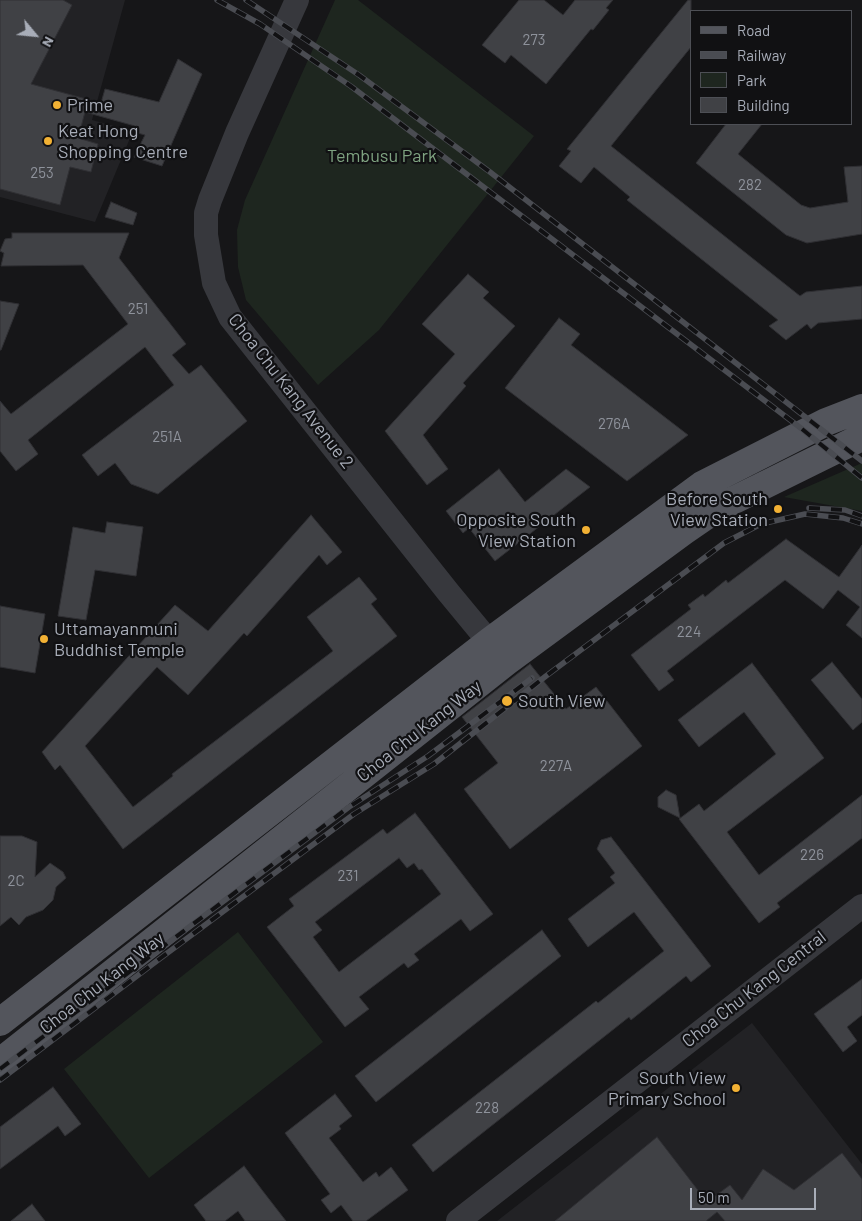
<!DOCTYPE html>
<style>
body{margin:0}
#map{position:relative;width:862px;height:1221px;overflow:hidden;background:#161618;font-family:Barlow,sans-serif}
canvas{display:block}
.legend{position:absolute;left:690px;top:10px;width:162px;height:115px;box-sizing:border-box;background:#111113;border:1px solid #4d4f55;margin:0;padding:6px 9px;list-style:none;font-size:15px;color:#a8adb8}
.legend li{display:flex;align-items:center;gap:10px;height:25px}
.legend b{width:25px;border:1px solid #4d4f55}
.north{position:absolute;left:10px;top:10px;width:50px;height:50px;-webkit-text-stroke:4px #111113;paint-order:stroke;rotate:118deg;font-size:14px;font-weight:700;line-height:20px;text-align:center;color:#a8adb8}
.north::after{content:'';display:block;margin:auto;width:18px;height:22px;background:#a8adb8;clip-path:polygon(50% 0,100% 100%,50% 72%,0 100%)}
.scale{position:absolute;left:690px;top:1188px;width:126px;height:22px;box-sizing:border-box;border:2px solid #a8adb8;border-top:0;padding-left:6px;font-size:15px;line-height:18px;white-space:nowrap;color:#a8adb8;-webkit-text-stroke:4px #111113;paint-order:stroke}
</style>
<div id="map">
<canvas width="862" height="1221"></canvas>
<ul class="legend">
<li><b style="height:6px;background:#53555c"></b>Road</li>
<li><b style="height:6px;background:#4a4c52"></b>Railway</li>
<li><b style="height:14px;background:#1e261f"></b>Park</li>
<li><b style="height:14px;background:#404145"></b>Building</li>
</ul>
<div class="north">N</div>
<div class="scale">50 m</div>
</div>
<script>
const ctx = document.querySelector('canvas').getContext('2d');
ctx.lineJoin = 'round';
function fillPath(path, color) {
  ctx.fillStyle = color;
  ctx.fill(path, 'evenodd');
}
function toPath(rows) {
  const path = new Path2D();
  for (const r of rows) {
    path.moveTo(r[0], r[1]);
    for (let i = 2; i < r.length; i += 2) path.lineTo(r[i], r[i + 1]);
  }
  return path;
}
function stroke(path, color, width, dash) {
  ctx.strokeStyle = color;
  ctx.lineWidth = width;
  ctx.lineCap = dash ? 'butt' : 'round';
  ctx.setLineDash(dash || []);
  ctx.stroke(path);
}
function drawText(font, color, halo, rows, align = 'center') {
  ctx.font = font + ' Barlow,sans-serif';
  ctx.lineWidth = 4.5;
  ctx.setLineDash([]);
  ctx.textBaseline = 'middle';
  ctx.strokeStyle = halo;
  ctx.fillStyle = color;
  for (const [text, x, y, turn = 0] of rows) {
    ctx.save();
    ctx.translate(x, y);
    ctx.rotate((+turn || 0) * Math.PI / 180);
    ctx.textAlign = isNaN(turn) ? turn : align;
    if (halo) ctx.strokeText(text, 0, 0);
    ctx.fillText(text, 0, 0);
    ctx.restore();
  }
}
fillPath(toPath([
 [0,0,125,0,92,120,133,131,95,222,0,197],
 [752,1023,862,1164,862,1221,497,1221]
]), '#222225');
fillPath(toPath([
 [335,0,358,0,534,136,379,330,318,385,246,300,238,267,237,230,245,200],
 [862,463,862,511,784,497],
 [238,932,323,1042,149,1178,64,1069]
]), '#1e261f');
const building = toPath([
 [0,0,63,0,72,5,31,84,101,103,105,89,159,102,178,59,202,74,162,166,134,157,145,135,134,132,135,126,85,112,78,138,98,144,91,172,70,167,60,205,0,189,0,0],
 [519,0,544,0,563,15,575,0,613,0,606,8,609,10,593,30,591,29,546,84,511,55,505,63,482,45,519,0],
 [688,0,691,0,691,47,611,146,800,296,806,292,862,286,862,319,818,323,811,329,807,324,786,340,769,326,778,320,627,200,630,197,594,167,581,183,559,166,571,151,567,149,688,0],
 [726,124,762,124,738,154,801,205,810,208,848,202,844,167,862,166,862,234,807,243,786,235,696,163,726,124],
 [111,202,137,213,133,225,105,217,111,202],
 [12,233,129,233,119,258,186,344,172,355,189,374,201,365,247,421,158,494,131,484,115,463,98,476,82,455,174,385,145,347,28,440,38,454,16,471,0,451,0,401,11,414,128,324,83,265,1,266,4,253,0,251,5,239,12,238,12,233],
 [468,274,489,292,483,298,515,326,463,383,466,386,423,435,448,469,427,485,385,431,455,354,422,324,468,274],
 [0,301,19,304,1,350,0,350,0,301],
 [559,318,580,334,571,345,688,435,627,481,505,388,559,318],
 [499,469,525,502,566,469,590,487,495,561,469,528,463,533,446,511,499,469],
 [311,515,342,552,327,565,319,555,247,636,244,633,188,695,157,667,85,746,133,807,173,776,172,774,333,651,307,617,359,577,377,599,371,604,397,636,123,849,60,765,55,770,42,752,175,605,208,631,311,515],
 [107,522,143,527,136,576,95,570,86,620,58,616,73,527,105,533,107,522],
 [786,539,839,577,862,545,862,638,846,625,860,607,838,590,823,609,785,580,667,671,674,680,659,691,631,655,691,609,688,605,703,594,705,597,726,580,728,583,786,539],
 [0,606,45,614,35,673,0,667,0,606],
 [832,662,862,699,862,722,853,730,811,680,832,662],
 [752,663,824,758,727,832,759,875,862,795,862,838,777,903,780,907,759,923,679,819,699,804,704,811,776,754,744,712,699,747,678,720,752,663],
 [530,664,566,709,596,687,642,746,510,849,464,789,498,763,462,717,530,664],
 [666,790,676,795,680,818,658,807,658,797,666,790],
 [415,813,493,914,470,931,461,919,414,954,419,960,408,968,404,963,359,997,369,1009,345,1027,267,927,294,906,289,899,383,829,387,834,415,813],
 [399,858,407,868,414,863,419,870,422,869,441,894,339,972,313,937,322,930,315,922,399,858],
 [0,836,22,836,37,842,35,877,50,863,63,872,66,878,56,887,53,900,43,910,26,917,19,925,11,917,0,926,0,836],
 [611,837,711,966,691,982,686,976,631,1020,629,1017,433,1172,412,1145,596,1001,598,1003,664,951,634,912,588,947,568,919,615,883,610,877,615,873,597,849,601,840,611,837],
 [542,930,561,956,376,1102,355,1076,542,930],
 [862,979,862,1015,847,1027,857,1041,843,1052,814,1014,862,979],
 [53,1087,81,1124,65,1136,58,1126,0,1169,0,1127,53,1087],
 [335,1094,352,1116,339,1126,341,1129,329,1138,363,1182,376,1172,379,1177,391,1167,408,1190,366,1221,353,1221,341,1205,331,1213,321,1200,330,1194,285,1133,335,1094],
 [657,1137,707,1202,730,1185,742,1200,763,1169,794,1190,842,1153,862,1179,862,1221,725,1221,717,1212,706,1221,555,1221,657,1137],
 [244,1166,262,1190,286,1221,245,1221,238,1211,225,1221,206,1221,194,1205,244,1166],
 [32,1204,45,1221,11,1221,32,1204]
]);
fillPath(building, '#404145');
stroke(building, '#303034', 1);
stroke(toPath([
 [297,0,237,133,210,200,206,213,206,235,214,283,230,317,448,592,500,655],
 [458,1221,862,906]
]), '#37383d', 24);
stroke(toPath([
 [0,1022,490,641,702,485,826,422,862,408],
 [0,1062,506,662,684,531,716,509,862,437]
]), '#53555c', 28);
const rail = toPath([
 [217,0,260,24,352,87,802,429,862,478],
 [246,0,359,75,490,172,862,461],
 [809,508,845,510,862,516],
 [0,1069,349,807,428,756,532,678],
 [0,1080,158,960,354,814,434,764,546,676,724,543,761,524,805,514,843,518,862,524]
]);
stroke(rail, '#4a4c52', 5.5);
stroke(rail, '#111113', 4, [11]);
for (const [x, y, r, color] of [
 [57,105,5,"#f2b134"],
 [48,141,5,"#f2b134"],
 [778,509,5,"#f2b134"],
 [586,530,5,"#f2b134"],
 [44,639,5,"#f2b134"],
 [507,701,6,"#f2b134"],
 [736,1088,5,"#f2b134"]
]) {
  const dot = new Path2D();
  dot.arc(x, y, r, 0, 2 * Math.PI);
  ctx.fillStyle = color;
  ctx.fill(dot);
  stroke(dot, '#111113', 2);
}
drawText('15px', '#8e929b', null, [
 ["273",534,40],
 ["253",42,173],
 ["282",750,185],
 ["251",138,309],
 ["276A",614,424],
 ["251A",167,437],
 ["224",689,632],
 ["227A",556,766],
 ["226",812,855],
 ["231",348,876],
 ["2C",16,881],
 ["228",487,1108]
]);
drawText('18px', '#a8adb8', '#111113', [
 ["Prime",67,105],
 ["Keat Hong",58,131],
 ["Shopping Centre",58,152],
 ["Before South",768,499,"right"],
 ["View Station",768,520,"right"],
 ["Opposite South",576,520,"right"],
 ["View Station",576,541,"right"],
 ["Uttamayanmuni",54,629],
 ["Buddhist Temple",54,650],
 ["South View",518,701],
 ["South View",726,1078,"right"],
 ["Primary School",726,1099,"right"]
], 'left');
drawText('18px', '#7fa381', '#111113', [
 ["Tembusu Park",382,156]
]);
drawText('18px', '#a8adb8', '#111113', [
 ["Choa Chu Kang Avenue 2",291,391,52],
 ["Choa Chu Kang Way",419,731,-38],
 ["Choa Chu Kang Way",102,983,-38],
 ["Choa Chu Kang Central",754,989,-38]
]);
</script>
